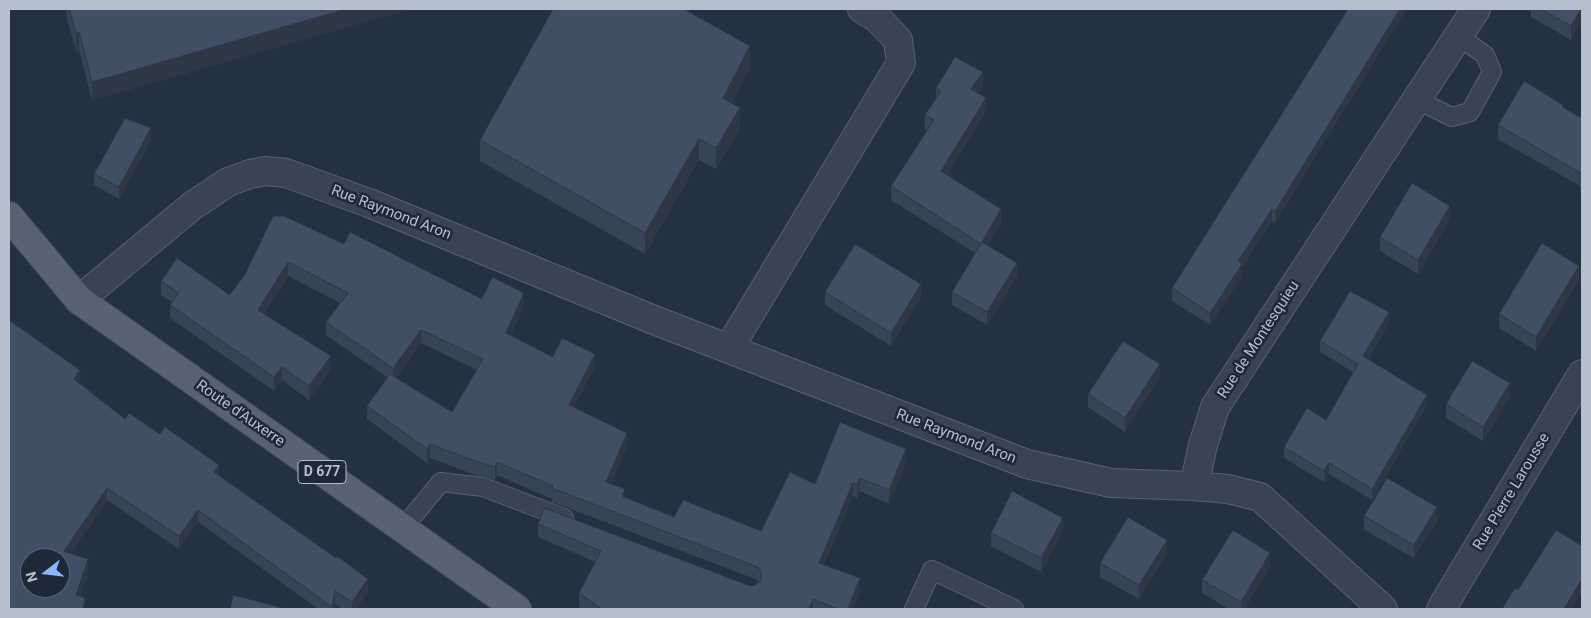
<!DOCTYPE html>
<style>
body{margin:0}
#map{position:relative;width:1591px;height:618px;overflow:hidden;background:#243143;font-family:Roboto,sans-serif}
canvas{display:block}
.frame{position:absolute;inset:0;border:10px solid #b6bfcd;pointer-events:none}
.north{position:absolute;left:20px;top:548px;width:50px;height:50px;box-sizing:border-box;background:#1d2838;border:1px solid #5a6474;border-radius:50%;rotate:254deg;font-size:14px;font-weight:700;line-height:20px;text-align:center;color:#b6bfcd}
.north::after{content:'';display:block;margin:auto;width:18px;height:22px;background:#88b6ff;clip-path:polygon(50% 0,100% 100%,50% 72%,0 100%)}
</style>
<div id="map">
<canvas width="1591" height="618"></canvas>
<div class="frame"></div>
<div class="north">N</div>
</div>
<script>
const ctx = document.querySelector('canvas').getContext('2d');
ctx.lineJoin = 'round';
function toPath(rows) {
  const path = new Path2D();
  for (const r of rows) {
    path.moveTo(r[0], r[1]);
    for (let i = 2; i < r.length; i += 2) path.lineTo(r[i], r[i + 1]);
  }
  return path;
}
function stroke(path, color, width, dash) {
  ctx.strokeStyle = color;
  ctx.lineWidth = width;
  ctx.lineCap = dash ? 'butt' : 'round';
  ctx.setLineDash(dash || []);
  ctx.stroke(path);
}
function fillPath(path, color) {
  ctx.fillStyle = color;
  ctx.fill(path, 'evenodd');
}
function drawText(font, color, halo, rows, align = 'center') {
  ctx.font = font + ' Roboto,sans-serif';
  ctx.lineWidth = 5;
  ctx.setLineDash([]);
  ctx.textBaseline = 'middle';
  ctx.strokeStyle = halo;
  ctx.fillStyle = color;
  for (const [text, x, y, turn = 0] of rows) {
    ctx.save();
    ctx.translate(x, y);
    ctx.rotate((+turn || 0) * Math.PI / 180);
    ctx.textAlign = isNaN(turn) ? turn : align;
    if (halo) ctx.strokeText(text, 0, 0);
    ctx.fillText(text, 0, 0);
    ctx.restore();
  }
}
const lane = toPath([
 [1417,100,1452,117,1470,112,1492,72,1485,55,1458,36],
 [402,529,441,482,483,487,564,518],
 [914,609,932,570,1014,609]
]);
const street = toPath([
 [79,300,192,206,228,182,250,174,265,171,286,173,369,203,654,320,1027,464,1111,483,1194,486],
 [729,348,901,63,898,40,877,18,862,9],
 [1383,609,1260,497,1228,489,1194,486,1203,445,1215,407,1476,9],
 [1441,609,1582,374]
]);
const primary = toPath([
 [9,216,79,300,517,609]
]);
stroke(lane, '#576170', 20);
stroke(street, '#576170', 30);
stroke(primary, '#424c5c', 30);
stroke(lane, '#394353', 18);
stroke(street, '#394353', 28);
stroke(primary, '#576273', 28);
fillPath(toPath([
 [66,9,410,9,92,100,79,50,76,51,67,18],
 [1348,9,1275,223,1272,221,1242,268,1242,276,1210,325,1172,301,1172,288],
 [1531,9,1582,9,1571,40,1531,17],
 [750,67,732,103,740,129,716,169,699,160,645,254,480,161,480,140],
 [983,85,978,93,986,111,947,175,1001,223,988,245,1017,277,987,325,952,305,952,292,975,253,891,200,891,186,928,130,925,129,925,115,936,98,936,88],
 [1563,107,1582,118,1582,193,1580,192,1580,186,1498,139,1498,125],
 [151,140,119,199,94,185,94,174],
 [1450,219,1418,274,1380,251,1380,237],
 [344,244,482,299,524,306,511,335,553,357,595,367,574,407,627,447,611,484,625,497,674,517,761,531,815,484,906,463,889,504,860,491,857,498,853,496,824,565,860,591,853,609,583,609,579,607,579,593,595,562,538,537,538,524,748,585,753,586,759,582,755,579,552,502,552,499,497,475,495,480,478,476,430,458,427,463,367,419,367,406,388,378,326,335,326,322,340,303,288,276,264,314,331,369,309,400,282,380,274,391,170,318,170,305,172,302,161,295,161,281,230,295,245,274],
 [421,343,477,370,452,412,396,378],
 [1579,280,1536,351,1499,328,1499,314],
 [825,292,921,297,891,346,825,305],
 [1389,323,1368,359,1427,405,1372,500,1329,474,1324,482,1284,458,1284,447,1326,420,1353,372,1320,352,1320,341],
 [1160,378,1125,432,1088,407,1088,394],
 [79,383,125,419,219,475,368,592,356,609,343,609,335,604,334,609,318,609,198,522,179,549,107,500,71,553,88,572,80,597,85,609,9,609],
 [1510,397,1483,441,1446,418,1446,404],
 [1364,516,1437,521,1414,558,1364,530],
 [1063,531,1041,572,991,546,991,533],
 [1167,554,1139,599,1100,577,1100,563],
 [1270,566,1245,609,1229,609,1202,593,1202,580]
]), '#374455');
fillPath(toPath([
 [346,9,410,9,92,100,92,82],
 [1400,9,1407,9,1275,223,1275,211],
 [1581,9,1582,9,1582,20,1571,40,1571,26],
 [79,32,79,50,76,51,76,33],
 [750,46,750,67,723,119,723,98],
 [983,72,983,85,971,103,971,89],
 [986,98,986,111,941,184,941,171],
 [740,108,740,129,716,169,716,148],
 [151,128,151,140,119,199,119,187],
 [699,139,699,160,645,254,645,233],
 [1450,206,1450,219,1418,274,1418,260],
 [1001,209,1001,223,981,257,981,244],
 [1272,209,1272,221,1242,268,1242,276,1210,325,1210,313,1238,261],
 [288,262,288,276,258,324,258,310],
 [1017,263,1017,277,987,325,987,312],
 [1579,266,1579,280,1536,351,1536,337],
 [921,284,921,297,891,346,891,333],
 [524,293,524,306,506,346,506,333],
 [1389,312,1389,323,1363,367,1363,356],
 [421,330,421,343,393,381,393,368],
 [595,354,595,367,569,418,569,405],
 [331,356,331,369,309,400,309,386],
 [1160,364,1160,378,1125,432,1125,418],
 [282,367,282,380,274,391,274,377],
 [80,370,80,383,74,392,74,379],
 [1510,383,1510,397,1483,441,1483,427],
 [1427,395,1427,405,1372,500,1372,489],
 [627,433,627,447,606,496,606,482],
 [430,444,430,458,427,463,427,449],
 [906,449,906,463,889,504,889,490],
 [497,462,497,475,495,480,495,467],
 [1329,463,1329,474,1324,482,1324,471],
 [219,465,219,478,214,472],
 [860,478,860,491,857,498,857,484],
 [853,483,853,496,819,577,819,563],
 [107,488,107,500,64,564,64,551],
 [1437,507,1437,521,1414,558,1414,545],
 [198,510,198,522,179,549,179,536],
 [1063,518,1063,531,1041,572,1041,558],
 [1167,540,1167,554,1139,599,1139,585],
 [1270,553,1270,566,1245,609,1241,609,1241,602],
 [88,559,88,572,76,608,76,595],
 [860,578,860,591,853,609,848,609],
 [368,579,368,592,356,609,352,609,352,602],
 [1582,579,1582,592,1572,609,1564,609],
 [335,591,335,604,334,609,332,609],
 [813,599,813,609,809,609]
]), '#2d3745');
const building = toPath([
 [69,9,346,9,92,82,79,32,76,33,69,9],
 [553,9,684,9,750,46,723,98,740,108,716,148,699,139,645,233,480,140,553,9],
 [1348,9,1400,9,1275,211,1272,209,1238,261,1242,264,1210,313,1172,288,1348,9],
 [1541,9,1581,9,1571,26,1541,9],
 [955,57,983,72,971,89,986,98,941,171,1001,209,981,244,891,186,934,120,925,115,941,91,936,88,955,57],
 [1524,81,1563,105,1562,107,1582,118,1582,180,1580,178,1582,174,1498,125,1524,81],
 [125,118,151,128,119,187,94,174,125,118],
 [1412,183,1450,206,1418,260,1380,237,1412,183],
 [273,216,284,216,344,244,350,232,482,299,492,277,524,293,506,333,553,357,562,338,595,354,569,405,627,433,606,482,625,489,622,496,674,517,683,500,761,531,790,472,815,484,840,422,906,449,889,490,860,478,857,484,853,483,819,563,860,578,848,609,837,609,813,599,809,609,602,609,579,593,601,551,538,524,544,508,748,585,753,586,758,583,761,580,761,573,759,568,755,566,552,488,553,486,497,462,495,467,478,462,430,444,427,449,367,406,390,374,452,412,483,359,421,330,393,368,326,322,348,293,288,262,258,310,331,356,309,386,282,367,274,377,170,305,179,293,161,281,177,258,230,295,245,274,273,216],
 [982,242,1017,263,987,312,952,292,982,242],
 [1542,243,1579,266,1536,337,1499,314,1542,243],
 [855,244,921,284,891,333,825,292,855,244],
 [1350,291,1389,312,1363,356,1427,395,1372,489,1329,463,1324,471,1284,447,1307,408,1326,420,1358,364,1320,341,1350,291],
 [9,320,80,370,74,379,125,419,129,413,160,434,165,427,219,465,214,472,336,558,337,556,368,579,352,602,335,591,332,607,198,510,179,536,107,488,64,551,88,559,76,595,85,598,83,609,9,609,9,320],
 [30,558,60,558,60,588,30,588,30,558],
 [1123,341,1160,364,1125,418,1088,394,1123,341],
 [1472,361,1510,383,1483,427,1446,404,1472,361],
 [1387,478,1437,507,1414,545,1364,516,1387,478],
 [1012,491,1063,518,1041,558,991,533,1012,491],
 [1128,517,1167,540,1139,585,1100,563,1128,517],
 [1233,530,1270,553,1241,602,1202,580,1233,530],
 [1556,530,1582,546,1582,579,1564,609,1502,609,1515,588,1518,590,1556,530],
 [233,595,287,609,230,609,233,595]
]);
fillPath(building, '#404f63');
stroke(building, '#2d3745', 1);
for (const [x, y, w] of [
 [322,472,48]
]) {
  const box = new Path2D();
  box.roundRect(x - w / 2, y - 11.5, w, 23, 4);
  ctx.fillStyle = '#1d2838';
  ctx.fill(box);
  stroke(box, '#b6bfcd', 1);
}
drawText('bold 14px', '#b6bfcd', null, [
 ["D 677",322,472]
]);
drawText('15px', '#b6bfcd', '#1d2838', [
 ["Rue Raymond Aron",391,213,21],
 ["Rue de Montesquieu",1259,340,-57],
 ["Route d'Auxerre",240,414,35],
 ["Rue Raymond Aron",956,437,21],
 ["Rue Pierre Larousse",1512,492,-59]
]);
</script>
